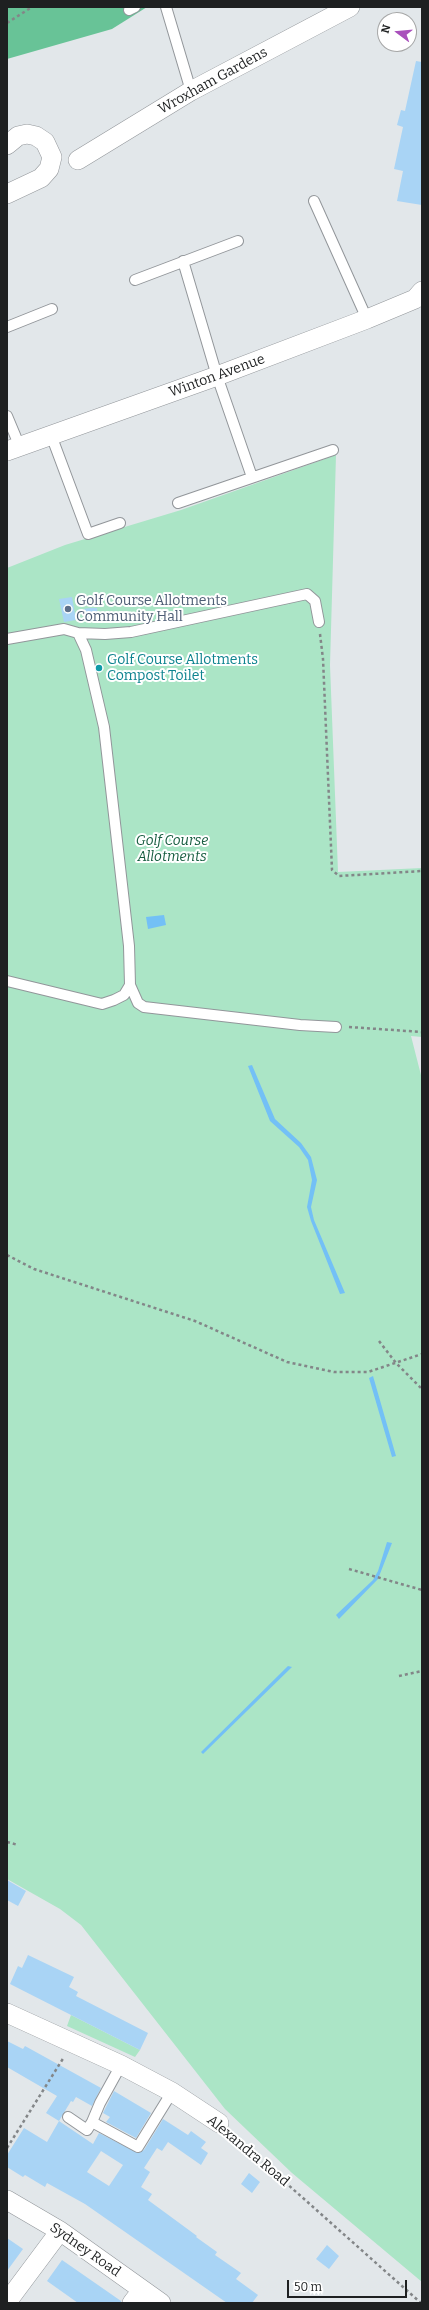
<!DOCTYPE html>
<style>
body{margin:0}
#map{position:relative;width:429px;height:2310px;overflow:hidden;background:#e2e7ea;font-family:Bitter,serif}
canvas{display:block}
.frame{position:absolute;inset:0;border:8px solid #1e2021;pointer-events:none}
.north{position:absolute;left:377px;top:12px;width:40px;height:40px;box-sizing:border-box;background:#fff;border:1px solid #a5a6a6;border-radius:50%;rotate:286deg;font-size:11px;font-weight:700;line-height:16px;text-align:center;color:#1e2021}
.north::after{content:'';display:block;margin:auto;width:14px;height:18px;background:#a950bc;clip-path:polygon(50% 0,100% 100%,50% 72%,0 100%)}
.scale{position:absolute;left:287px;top:2280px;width:120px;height:18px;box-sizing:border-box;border:2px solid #1e2021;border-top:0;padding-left:5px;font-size:12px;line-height:14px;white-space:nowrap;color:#1e2021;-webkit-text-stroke:3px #fff;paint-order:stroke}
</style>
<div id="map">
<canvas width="429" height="2310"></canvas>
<div class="frame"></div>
<div class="north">N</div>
<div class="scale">50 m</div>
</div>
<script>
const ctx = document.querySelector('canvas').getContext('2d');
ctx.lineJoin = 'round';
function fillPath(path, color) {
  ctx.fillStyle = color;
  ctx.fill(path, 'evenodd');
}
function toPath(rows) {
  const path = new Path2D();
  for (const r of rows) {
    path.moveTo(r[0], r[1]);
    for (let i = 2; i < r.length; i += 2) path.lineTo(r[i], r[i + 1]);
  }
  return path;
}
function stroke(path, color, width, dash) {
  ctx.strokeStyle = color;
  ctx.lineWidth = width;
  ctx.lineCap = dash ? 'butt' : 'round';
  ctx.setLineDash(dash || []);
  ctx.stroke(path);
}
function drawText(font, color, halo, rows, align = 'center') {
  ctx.font = font + ' Bitter,serif';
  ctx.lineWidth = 4;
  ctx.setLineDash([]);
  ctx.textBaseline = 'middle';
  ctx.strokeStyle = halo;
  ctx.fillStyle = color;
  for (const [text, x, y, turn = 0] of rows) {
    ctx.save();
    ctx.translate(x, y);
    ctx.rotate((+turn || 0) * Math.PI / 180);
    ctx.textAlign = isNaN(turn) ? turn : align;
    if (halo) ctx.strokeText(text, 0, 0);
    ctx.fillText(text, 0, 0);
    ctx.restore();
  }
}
fillPath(toPath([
 [336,455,330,665,338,872,422,868,422,1037,411,1036,422,1079,422,2282,292,2173,225,2109,81,1925,60,1909,7,1879,7,568,65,545,181,510],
 [71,2015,140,2050,135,2057,67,2026]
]), '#abe5c6');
fillPath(toPath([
 [7,7,147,7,112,29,7,59]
]), '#68c397');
fillPath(toPath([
 [164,915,166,925,148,929,146,917],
 [252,1065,275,1119,301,1143,311,1157,317,1180,311,1207,314,1220,345,1293,340,1294,311,1221,307,1207,312,1180,308,1160,299,1147,270,1121,248,1066],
 [373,1376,396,1456,392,1457,369,1378],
 [387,1542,392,1543,378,1579,339,1619,336,1615,373,1580,378,1571],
 [288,1666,292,1667,203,1754,201,1752]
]), '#73c0f6');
fillPath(toPath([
 [416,61,422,62,422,205,397,201,403,171,394,169,403,127,397,125,401,110,405,111],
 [72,597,76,620,64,622,59,599],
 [90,608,97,608,98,620,85,621,84,609],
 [7,1880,26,1891,18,1906,7,1900],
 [28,1955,74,1977,69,1987,78,1992,76,1996,148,2033,140,2050,10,1984,18,1966,22,1968],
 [7,2041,23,2049,25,2046,101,2088,92,2106,76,2097,73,2102,71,2101,59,2121,46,2113,57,2096,7,2067],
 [114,2091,151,2113,136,2138,106,2122,110,2117,103,2113],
 [163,2119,188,2135,191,2131,206,2142,201,2148,208,2153,201,2165,168,2142,162,2151,157,2148,144,2168,150,2172,141,2187,152,2194,148,2200,197,2236,196,2237,217,2252,215,2255,241,2273,236,2279,258,2295,252,2303,227,2303,85,2204,47,2183,45,2187,25,2175,23,2177,7,2167,7,2155,24,2128,47,2142,59,2121,93,2144,99,2133,138,2153,144,2150],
 [101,2151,123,2165,109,2186,87,2172],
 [249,2173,260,2182,252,2193,241,2184],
 [7,2238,23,2249,7,2271],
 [327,2245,339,2256,329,2269,316,2259],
 [62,2260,121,2301,121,2303,78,2303,47,2281]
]), '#a9d4f5');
const service = toPath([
 [166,7,191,91],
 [129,10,135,7],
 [314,201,367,319],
 [183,261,217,376,252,477],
 [135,280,238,241],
 [7,327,52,309],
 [7,416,20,447],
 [51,435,88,534,120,523],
 [178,503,333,450],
 [78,633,86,650,104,727,129,946,130,985,138,1003,144,1007,300,1025,336,1027],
 [7,639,64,629,78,633,105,634,131,632,307,594,315,601,319,622],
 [7,981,102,1004,114,1000,124,995,130,985],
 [68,2117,87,2130,92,2122,138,2147,172,2092],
 [92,2122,100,2103,121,2065]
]);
const minor = toPath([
 [7,145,18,136,27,134,36,136,45,142,52,157,49,169,41,178,7,194],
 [78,160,191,91,350,7],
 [7,451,217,376,367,319,415,299,422,291],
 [7,2013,121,2065,172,2092,219,2123],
 [7,2200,60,2231,161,2303],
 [7,2302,60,2231],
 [132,2303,142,2290]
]);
stroke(service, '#92969a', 12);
stroke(minor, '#92969a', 20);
stroke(toPath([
 [7,23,32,7],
 [320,634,323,659,332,870,339,876,422,871],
 [349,1027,422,1032],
 [7,1255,34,1269,195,1321,287,1362,334,1372,368,1372,422,1354],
 [379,1341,396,1363,422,1389],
 [349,1569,422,1590],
 [399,1676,422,1671],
 [7,1842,18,1845],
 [231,2134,421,2303],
 [7,2148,64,2057]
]), '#838688', 2.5, [3, 3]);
stroke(service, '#fff', 10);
stroke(minor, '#fff', 19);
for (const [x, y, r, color] of [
 [68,609,4,"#5c6f8a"],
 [99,668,4,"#0f9aa8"]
]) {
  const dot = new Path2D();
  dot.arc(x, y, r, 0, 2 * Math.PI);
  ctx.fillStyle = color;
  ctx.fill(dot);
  stroke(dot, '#fff', 1.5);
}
drawText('14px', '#1e2021', '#fff', [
 ["Wroxham Gardens",213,81,-29],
 ["Winton Avenue",217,376,-20],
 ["Alexandra Road",248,2151,40],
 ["Sydney Road",85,2250,35]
]);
drawText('14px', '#4e5e75', '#fff', [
 ["Golf Course Allotments",76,601],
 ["Community Hall",76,617]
], 'left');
drawText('14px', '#0d838f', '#fff', [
 ["Golf Course Allotments",107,660],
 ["Compost Toilet",107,676]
], 'left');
drawText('italic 14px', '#175d40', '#fff', [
 ["Golf Course",172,841],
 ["Allotments",172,857]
]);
</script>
